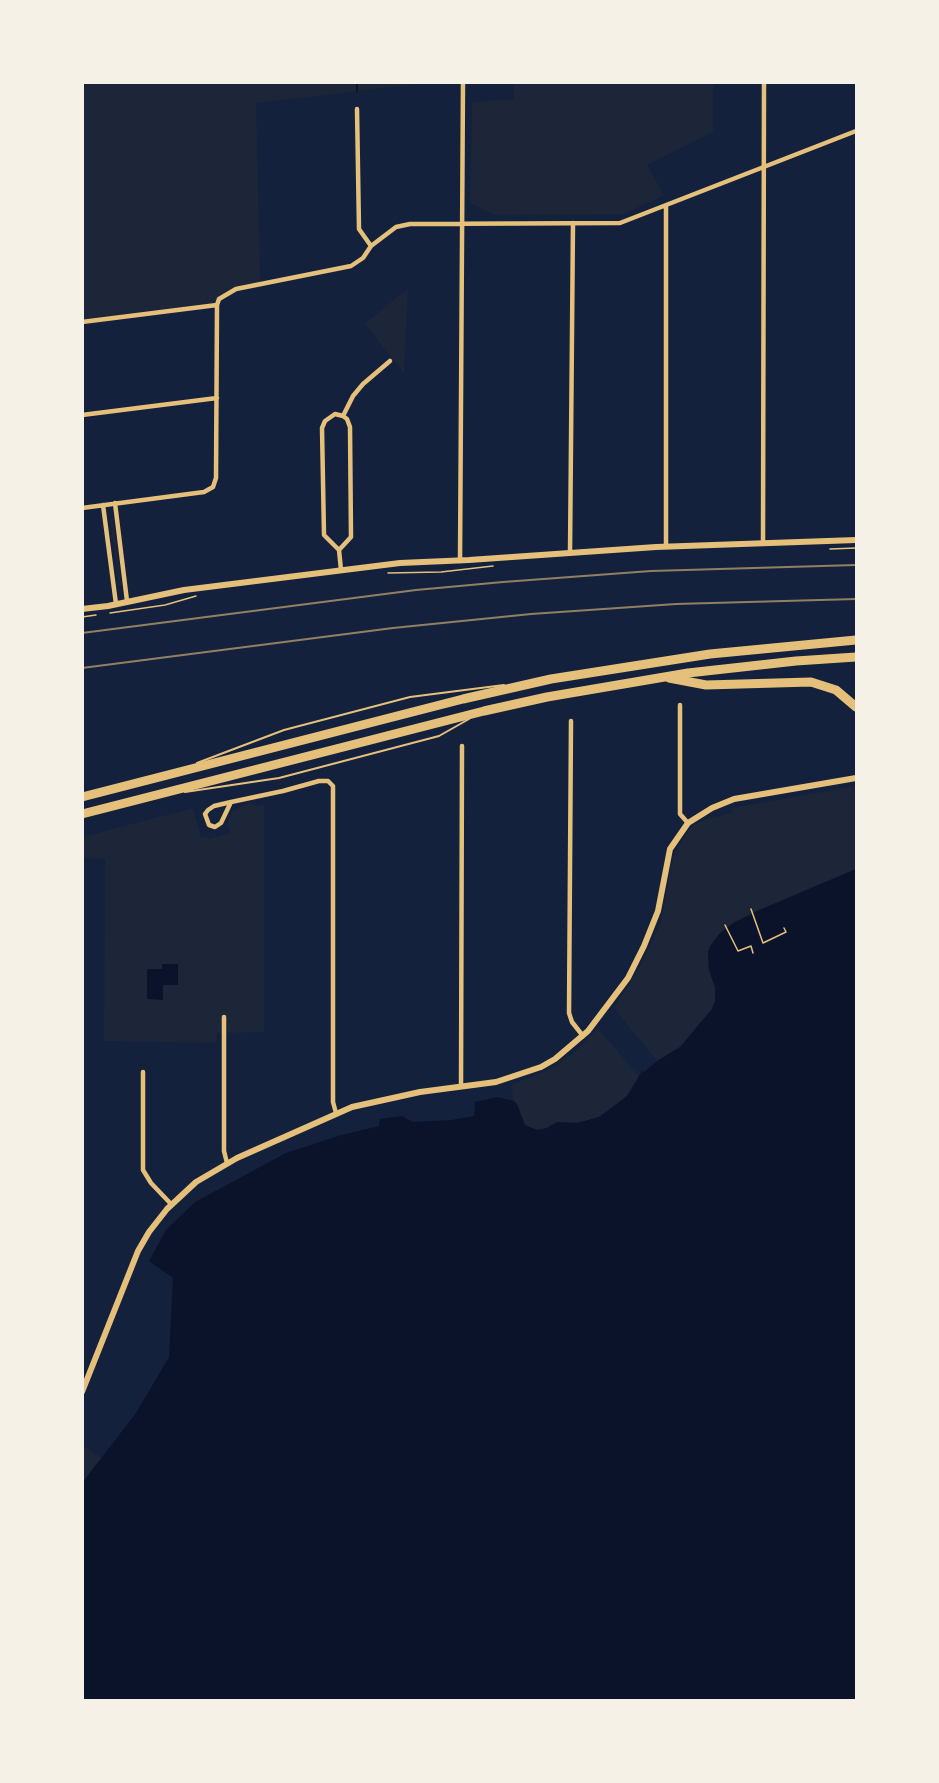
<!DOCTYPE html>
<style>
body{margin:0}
#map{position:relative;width:939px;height:1783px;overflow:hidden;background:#14213d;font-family:Inter,sans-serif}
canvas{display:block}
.frame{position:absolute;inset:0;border:84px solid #f6f1e7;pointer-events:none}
</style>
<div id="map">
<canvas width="939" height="1783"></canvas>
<div class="frame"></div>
</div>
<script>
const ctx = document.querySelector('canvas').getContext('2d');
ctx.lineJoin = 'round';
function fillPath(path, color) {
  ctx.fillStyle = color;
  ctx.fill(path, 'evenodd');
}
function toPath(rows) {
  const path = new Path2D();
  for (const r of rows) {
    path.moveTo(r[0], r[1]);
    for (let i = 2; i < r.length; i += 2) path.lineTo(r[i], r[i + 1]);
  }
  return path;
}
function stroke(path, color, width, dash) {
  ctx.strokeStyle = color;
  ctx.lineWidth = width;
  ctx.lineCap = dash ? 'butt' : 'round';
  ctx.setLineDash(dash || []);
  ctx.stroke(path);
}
fillPath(toPath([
 [82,83,426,83,256,103,260,283,225,294,217,305,83,323],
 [514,83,713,83,713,132,647,165,664,195,624,214,495,215,470,203,472,102,514,99],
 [408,288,404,373,365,324],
 [110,519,113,519,121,586,119,586],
 [856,786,856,869,757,911,733,923,708,952,709,970,715,987,715,1001,712,1009,680,1047,657,1061,614,1008,639,969,661,922,673,857,688,831,694,825,714,816,716,818,732,812,731,808],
 [249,803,255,806,264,804,264,1032,217,1033,216,1043,104,1041,105,859,83,858,83,837,193,808,201,837,207,836,208,839,230,833,227,824,232,812],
 [598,1028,639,1077,635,1086,620,1103,599,1117,577,1123,557,1122,547,1128,537,1130,529,1128,525,1125,517,1104,514,1101,511,1085,555,1067,577,1050],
 [83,1445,101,1458,83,1483]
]), '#1d2539');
fillPath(toPath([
 [856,869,856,1700,83,1700,82,1483,136,1413,169,1357,173,1278,149,1261,166,1230,195,1202,286,1153,338,1136,379,1126,380,1119,402,1116,413,1122,451,1120,474,1116,475,1102,497,1097,514,1101,517,1104,525,1125,537,1130,547,1128,557,1122,577,1123,599,1117,627,1096,642,1071,644,1072,657,1061,680,1047,712,1009,715,1001,715,987,709,970,708,952,710,946,719,934,733,923,757,911],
 [162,964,178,964,178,985,163,985,163,1000,147,999,147,969,162,969]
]), '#0b132b');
stroke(toPath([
 [357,91,357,82]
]), '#0b132b', 2);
stroke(toPath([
 [830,549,856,548],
 [388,573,441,572,493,566],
 [110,613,165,605,196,596],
 [82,617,96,615],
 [751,909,763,943,786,932,784,928],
 [725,925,738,951,751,946,753,953]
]), '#e5c07b', 1.5);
stroke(toPath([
 [197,763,284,730,410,697,504,685],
 [185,792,279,778,439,736,469,719]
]), '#e5c07b', 2);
stroke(toPath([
 [357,109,359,229,371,246],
 [82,322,217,305,219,299,236,289,351,266,363,258,371,246,396,227,410,224,620,223,856,131],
 [335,414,343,416,347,419,350,427,351,537,339,550,324,535,322,428,325,421,335,414],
 [82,415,217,398],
 [343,416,353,396,363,384,390,361],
 [115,503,127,601],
 [103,505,116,604],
 [82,508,204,492,213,487,216,478,217,305],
 [763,542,764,82],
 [666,546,666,207],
 [339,550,341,570],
 [570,553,573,223],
 [460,561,463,82],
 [680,705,680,814,688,823],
 [571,721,569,1013,572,1022,583,1036],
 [231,802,221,823,215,827,209,825,205,814,208,810,214,806,231,802,283,791,319,781,328,781,333,786,333,1102,336,1113],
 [224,1017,224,1151,227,1163],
 [143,1072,143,1170,151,1183,171,1204],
 [461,1086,462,746]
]), '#e5c07b', 4.5);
stroke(toPath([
 [82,609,108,606,184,590,400,563,469,560,656,547,856,540],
 [82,1392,138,1251,149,1232,167,1209,196,1182,237,1158,352,1107,420,1092,496,1082,541,1067,555,1059,588,1031,628,978,644,946,658,911,670,849,688,823,712,808,734,799,856,778]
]), '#e5c07b', 6);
stroke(toPath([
 [669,678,706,685,811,682,836,690,856,707],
 [82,797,463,699,551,679,710,654,856,640],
 [82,814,484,711,547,697,688,673,796,661,856,657]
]), '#e5c07b', 9);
stroke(toPath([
 [82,633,416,590,503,582,651,571,856,565],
 [82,668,393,628,531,614,676,604,856,599]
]), '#918062', 2);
</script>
